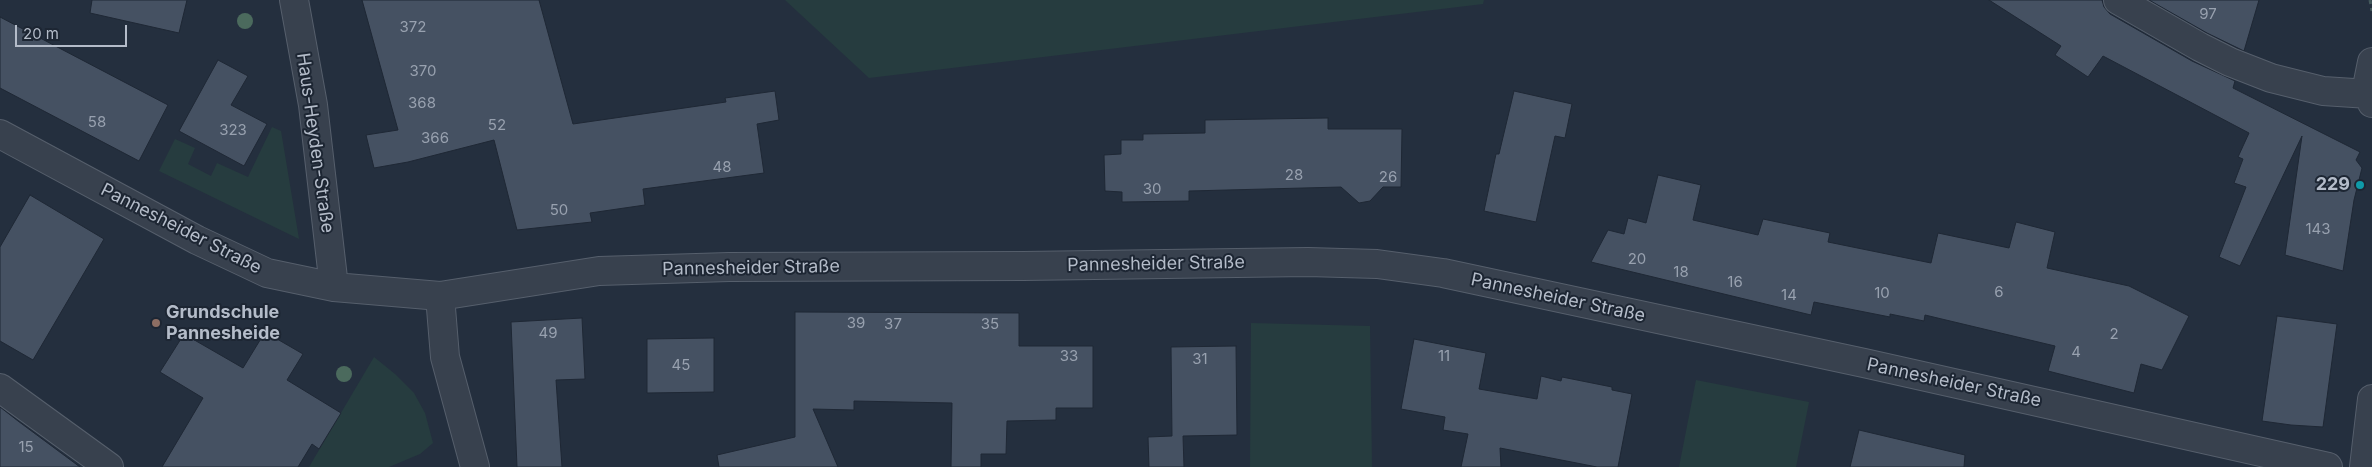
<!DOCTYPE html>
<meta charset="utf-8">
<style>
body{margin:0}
#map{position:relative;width:2372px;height:467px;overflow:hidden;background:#242f3e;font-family:Inter,sans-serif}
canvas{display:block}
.scale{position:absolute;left:15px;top:25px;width:112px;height:22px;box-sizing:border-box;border:2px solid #b4bcc9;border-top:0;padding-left:6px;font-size:15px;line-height:18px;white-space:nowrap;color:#b4bcc9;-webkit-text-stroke:4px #1d2633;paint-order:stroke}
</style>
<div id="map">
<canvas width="2372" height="467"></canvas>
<div class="scale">20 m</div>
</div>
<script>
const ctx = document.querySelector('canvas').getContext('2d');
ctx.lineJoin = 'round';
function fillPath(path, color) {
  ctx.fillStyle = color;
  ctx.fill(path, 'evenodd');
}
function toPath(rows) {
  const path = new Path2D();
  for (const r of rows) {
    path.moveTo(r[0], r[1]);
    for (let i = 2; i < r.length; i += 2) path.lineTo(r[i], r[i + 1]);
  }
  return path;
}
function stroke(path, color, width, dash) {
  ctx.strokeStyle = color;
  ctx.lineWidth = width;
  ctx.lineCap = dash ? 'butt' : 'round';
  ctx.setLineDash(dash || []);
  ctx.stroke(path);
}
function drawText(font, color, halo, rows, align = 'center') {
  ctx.font = font + ' Inter,sans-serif';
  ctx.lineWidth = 4;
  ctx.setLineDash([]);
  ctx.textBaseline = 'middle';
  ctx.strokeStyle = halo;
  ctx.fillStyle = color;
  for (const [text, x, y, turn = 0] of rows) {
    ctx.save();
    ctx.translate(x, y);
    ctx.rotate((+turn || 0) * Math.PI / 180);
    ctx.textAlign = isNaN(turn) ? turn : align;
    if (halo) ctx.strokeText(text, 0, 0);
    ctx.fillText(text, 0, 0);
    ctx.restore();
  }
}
fillPath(toPath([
 [785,0,1484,0,1483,4,869,78],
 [272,127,281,131,299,239,159,171,175,139,195,148,188,164,211,176,217,163,248,177],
 [1251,323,1370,326,1372,467,1250,467],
 [374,357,395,374,414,393,425,413,433,443,420,454,389,467,309,467],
 [1696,380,1809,402,1796,467,1679,467]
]), '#263c3f');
const building = toPath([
 [92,0,187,0,179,33,90,13,92,0],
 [362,0,539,0,573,124,726,102,725,98,775,91,779,120,757,124,764,173,643,189,645,205,590,213,592,222,517,230,494,140,408,162,374,168,366,135,398,130,362,0],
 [1989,0,2102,0,2104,7,2110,14,2192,61,2235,81,2233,88,2360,152,2356,160,2362,168,2354,200,2343,271,2285,255,2302,136,2240,266,2219,257,2246,187,2234,183,2243,159,2238,157,2249,133,2103,56,2088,77,2055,55,2061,46,1989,0],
 [2149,0,2259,0,2244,51,2207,33,2149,0],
 [0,17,168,105,139,161,0,88,0,17],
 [218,60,248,76,231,105,267,124,244,166,179,131,218,60],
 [1514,91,1572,104,1565,138,1555,136,1536,222,1484,211,1496,154,1499,154,1514,91],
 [1328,118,1328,129,1402,129,1401,187,1383,187,1370,201,1359,203,1341,187,1189,191,1189,201,1122,202,1122,192,1105,191,1104,155,1121,154,1121,140,1143,140,1143,134,1205,133,1205,120,1328,118],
 [1658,175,1701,185,1693,220,1758,235,1763,219,1830,233,1828,242,1931,263,1938,233,2009,248,2016,222,2055,232,2047,268,2129,286,2189,316,2162,370,2141,364,2134,393,2048,371,2055,346,1925,315,1924,321,1890,314,1890,317,1814,302,1811,315,1591,262,1608,230,1624,234,1628,218,1646,223,1658,175],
 [30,195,104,239,33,360,0,341,0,247,30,195],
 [795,312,1019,313,1019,346,1093,346,1093,408,1056,408,1056,420,1007,421,1006,454,981,454,981,467,951,467,952,403,854,401,854,410,813,409,838,467,719,467,717,455,795,437,795,312],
 [2277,316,2337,324,2323,427,2291,425,2262,421,2277,316],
 [582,318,585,379,556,380,562,467,517,467,511,322,582,318],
 [265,332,303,354,287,380,341,413,319,449,312,444,298,467,162,467,203,398,160,372,184,334,243,368,265,332],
 [714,338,714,392,647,393,647,339,714,338],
 [1414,339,1486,353,1479,389,1537,399,1541,376,1561,381,1562,377,1612,387,1612,390,1632,394,1618,467,1597,467,1500,448,1501,467,1461,467,1468,434,1443,430,1445,417,1401,409,1414,339],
 [1236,346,1237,435,1183,436,1184,467,1149,467,1148,437,1172,436,1171,347,1236,346],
 [0,407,18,421,80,467,0,467,0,407],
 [1859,430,1965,455,1964,467,1850,467,1859,430]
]);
fillPath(building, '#455162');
stroke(building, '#1f2835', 1);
const minor = toPath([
 [294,0,313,105,334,287],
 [2118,0,2200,47,2230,62,2271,78,2323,91,2369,94],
 [2372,62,2367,87,2372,103],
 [0,134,197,240,248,264,267,273,334,287,440,296,599,271,729,267,1023,266,1308,262,1377,264,1443,273,1864,363,2328,467],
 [440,296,445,357,475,467],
 [0,388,109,467],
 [2364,467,2372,399]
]);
stroke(minor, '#565f6c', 30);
stroke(toPath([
 [2370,0,2372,11]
]), '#44595c', 3, [4, 4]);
stroke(minor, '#38414e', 28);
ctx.fillStyle = '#4b6a5d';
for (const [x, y] of [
 [245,21],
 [344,374]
]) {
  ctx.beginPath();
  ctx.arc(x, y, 8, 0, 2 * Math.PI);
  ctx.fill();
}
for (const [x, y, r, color] of [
 [2360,185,5,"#0f9aa8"],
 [156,323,5,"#8d6e63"]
]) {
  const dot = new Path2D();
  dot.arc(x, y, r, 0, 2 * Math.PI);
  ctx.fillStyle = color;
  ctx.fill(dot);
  stroke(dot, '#1d2633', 2);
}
drawText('15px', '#98a1af', null, [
 ["97",2208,14],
 ["372",413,27],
 ["370",423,71],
 ["368",422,103],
 ["58",97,122],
 ["52",497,125],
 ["323",233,130],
 ["366",435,138],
 ["48",722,167],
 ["28",1294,175],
 ["26",1388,177],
 ["30",1152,189],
 ["50",559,210],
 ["143",2318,229],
 ["20",1637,259],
 ["18",1681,272],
 ["16",1735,282],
 ["6",1999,292],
 ["10",1882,293],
 ["14",1789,295],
 ["39",856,323],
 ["37",893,324],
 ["35",990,324],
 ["49",548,333],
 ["2",2114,334],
 ["4",2076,352],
 ["33",1069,356],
 ["11",1444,356],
 ["31",1200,359],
 ["45",681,365],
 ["15",26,447]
]);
drawText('18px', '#b4bcc9', '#1d2633', [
 ["Haus-Heyden-Straße",315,143,82],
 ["Pannesheider Straße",181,229,27],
 ["Pannesheider Straße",1156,264,-1],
 ["Pannesheider Straße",751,268,-1],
 ["Pannesheider Straße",1558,298,12],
 ["Pannesheider Straße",1954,383,12]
]);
drawText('bold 18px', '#b4bcc9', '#1d2633', [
 ["229",2350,185],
 ["Grundschule",166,313,"left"],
 ["Pannesheide",166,334,"left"]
], 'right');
</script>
